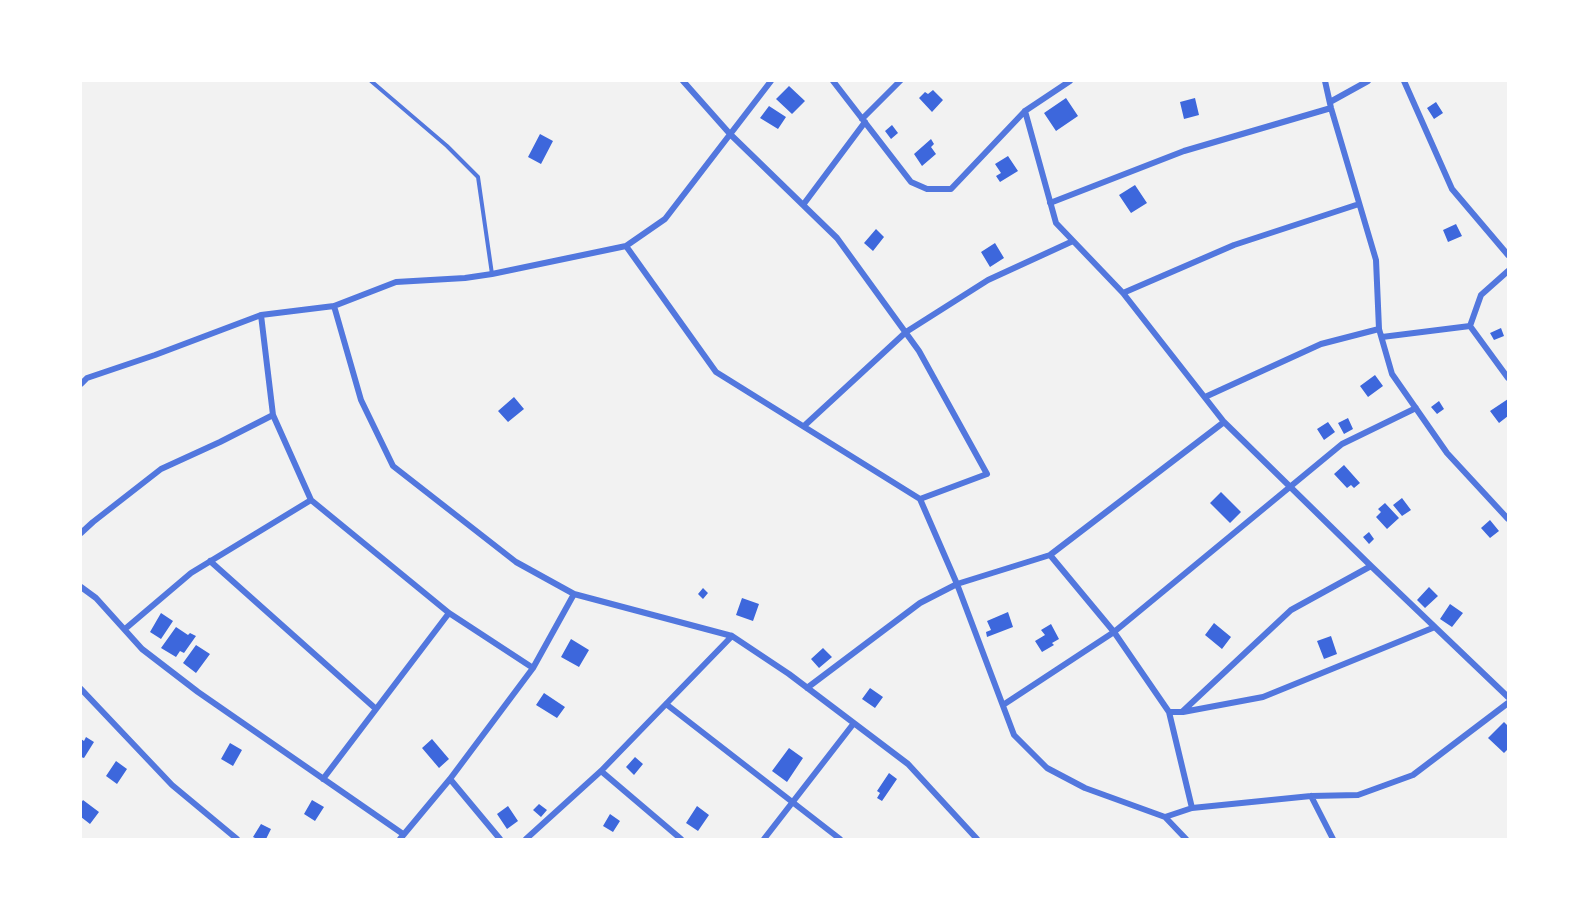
<!DOCTYPE html>
<style>
body{margin:0}
#map{position:relative;width:1589px;height:920px;overflow:hidden;background:#f2f2f2;font-family:Karla,sans-serif}
canvas{display:block}
.frame{position:absolute;inset:0;border:82px solid #fff;pointer-events:none}
</style>
<div id="map">
<canvas width="1589" height="920"></canvas>
<div class="frame"></div>
</div>
<script>
const ctx = document.querySelector('canvas').getContext('2d');
ctx.lineJoin = 'round';
function fillPath(path, color) {
  ctx.fillStyle = color;
  ctx.fill(path, 'evenodd');
}
function toPath(rows) {
  const path = new Path2D();
  for (const r of rows) {
    path.moveTo(r[0], r[1]);
    for (let i = 2; i < r.length; i += 2) path.lineTo(r[i], r[i + 1]);
  }
  return path;
}
function stroke(path, color, width, dash) {
  ctx.strokeStyle = color;
  ctx.lineWidth = width;
  ctx.lineCap = dash ? 'butt' : 'round';
  ctx.setLineDash(dash || []);
  ctx.stroke(path);
}
fillPath(toPath([
 [789,86,805,101,792,114,776,99],
 [933,90,943,100,932,112,919,98,925,92,928,94],
 [1066,98,1078,116,1056,131,1044,113],
 [1195,98,1199,115,1184,119,1180,102],
 [1436,102,1443,113,1434,119,1427,108],
 [769,106,786,117,778,129,760,118],
 [892,125,898,133,891,139,885,131],
 [540,134,553,141,541,164,528,157],
 [931,139,934,144,931,147,936,154,922,166,914,154],
 [1008,156,1018,171,1000,182,996,176,1001,173,995,164],
 [1135,185,1147,203,1131,213,1119,195],
 [1456,224,1462,236,1448,242,1443,230],
 [876,229,884,237,873,251,864,243],
 [995,243,1004,258,990,267,981,252],
 [1501,328,1504,336,1494,340,1490,333],
 [1375,375,1383,386,1368,397,1360,386],
 [514,397,524,409,508,422,498,411],
 [1508,399,1508,416,1499,423,1490,411],
 [1439,401,1444,409,1437,414,1431,407],
 [1348,418,1353,429,1344,434,1338,423],
 [1328,422,1335,432,1324,440,1317,429],
 [1344,465,1360,483,1354,488,1351,485,1347,488,1334,474],
 [1221,492,1241,512,1230,523,1210,503],
 [1402,498,1411,510,1402,516,1393,505],
 [1385,503,1399,518,1387,529,1376,517,1381,512,1378,509],
 [1490,520,1499,531,1490,538,1481,528],
 [1369,532,1374,539,1369,544,1363,537],
 [1429,587,1438,596,1425,608,1417,600],
 [703,588,708,593,703,599,698,594],
 [742,598,759,604,753,621,736,615],
 [1450,604,1463,613,1452,627,1440,619],
 [1008,612,1013,627,987,637,986,632,991,630,987,621],
 [161,613,173,621,161,639,150,632],
 [1214,623,1231,637,1222,649,1205,635],
 [1051,624,1059,639,1052,643,1054,645,1042,652,1035,641,1045,635,1041,630],
 [176,627,188,635,190,633,196,636,184,653,180,651,176,657,161,648],
 [1331,636,1337,654,1324,659,1317,641],
 [571,639,589,650,579,667,561,657],
 [196,645,210,654,196,673,183,663],
 [823,648,832,657,819,668,811,659],
 [870,688,883,697,875,708,862,699],
 [544,693,565,707,557,718,536,705],
 [1504,722,1508,726,1508,749,1504,753,1488,738],
 [86,737,94,742,84,758,81,757,81,739,84,741],
 [432,739,449,759,439,768,422,748],
 [230,743,242,750,233,766,221,759],
 [789,748,803,758,787,782,772,771],
 [635,757,643,764,634,775,626,767],
 [116,761,127,769,117,784,106,776],
 [889,773,897,779,882,801,877,798,880,793,877,791],
 [83,800,99,812,90,824,81,817,81,803],
 [312,800,324,807,315,821,304,814],
 [539,804,547,810,541,817,533,810],
 [508,806,518,821,507,829,497,814],
 [697,806,709,815,698,831,686,823],
 [610,814,620,821,613,832,603,826],
 [261,824,271,829,266,839,257,839,253,837]
]), '#3d67dc');
stroke(toPath([
 [371,81,447,146,478,177,492,274]
]), '#5277de', 4);
stroke(toPath([
 [683,81,730,134,837,238,919,351,987,474,920,499],
 [833,81,911,182,927,189,951,189,1025,111,1070,81],
 [1325,81,1331,108,1376,260,1379,329,1392,374,1447,453,1508,519],
 [1404,81,1452,189,1508,255],
 [1330,102,1368,81],
 [1025,111,1056,223,1123,293,1224,422,1371,566,1508,697],
 [862,119,900,81],
 [1050,203,1184,151,1331,108],
 [803,205,865,122],
 [626,246,716,372,920,499,957,584,1014,735,1047,768,1085,788,1165,817,1186,839],
 [1123,293,1234,245,1359,204],
 [334,306,361,400,393,466,516,562,574,594,732,636,789,674,908,764,977,839],
 [261,315,273,415,311,500,449,613,533,668],
 [1470,326,1481,295,1508,271],
 [1382,337,1470,326,1508,378],
 [81,384,87,378,155,355,261,315,334,306,396,282,465,278,492,274,626,246,665,219,771,81],
 [1205,397,1321,344,1379,329],
 [804,426,906,332,988,280,1073,241],
 [81,533,93,522,161,469,220,442,273,415],
 [1050,555,1114,632,1169,712,1192,808],
 [210,561,376,709],
 [81,587,96,598,142,649,198,692,403,834],
 [125,629,191,573,311,500],
 [807,688,920,603,957,584,1050,555,1224,422],
 [81,689,172,785,237,839],
 [666,704,840,839],
 [1003,705,1114,632,1342,444,1416,408],
 [1183,711,1291,610,1371,566],
 [1169,712,1183,712,1263,697,1435,627],
 [601,771,681,839],
 [323,779,449,613],
 [450,779,500,839],
 [1311,796,1333,839],
 [1165,817,1192,808,1311,796,1358,795,1413,775,1508,703],
 [400,839,450,779,533,668,574,594],
 [526,839,601,771,732,636],
 [764,839,854,723]
]), '#5277de', 6);
</script>
